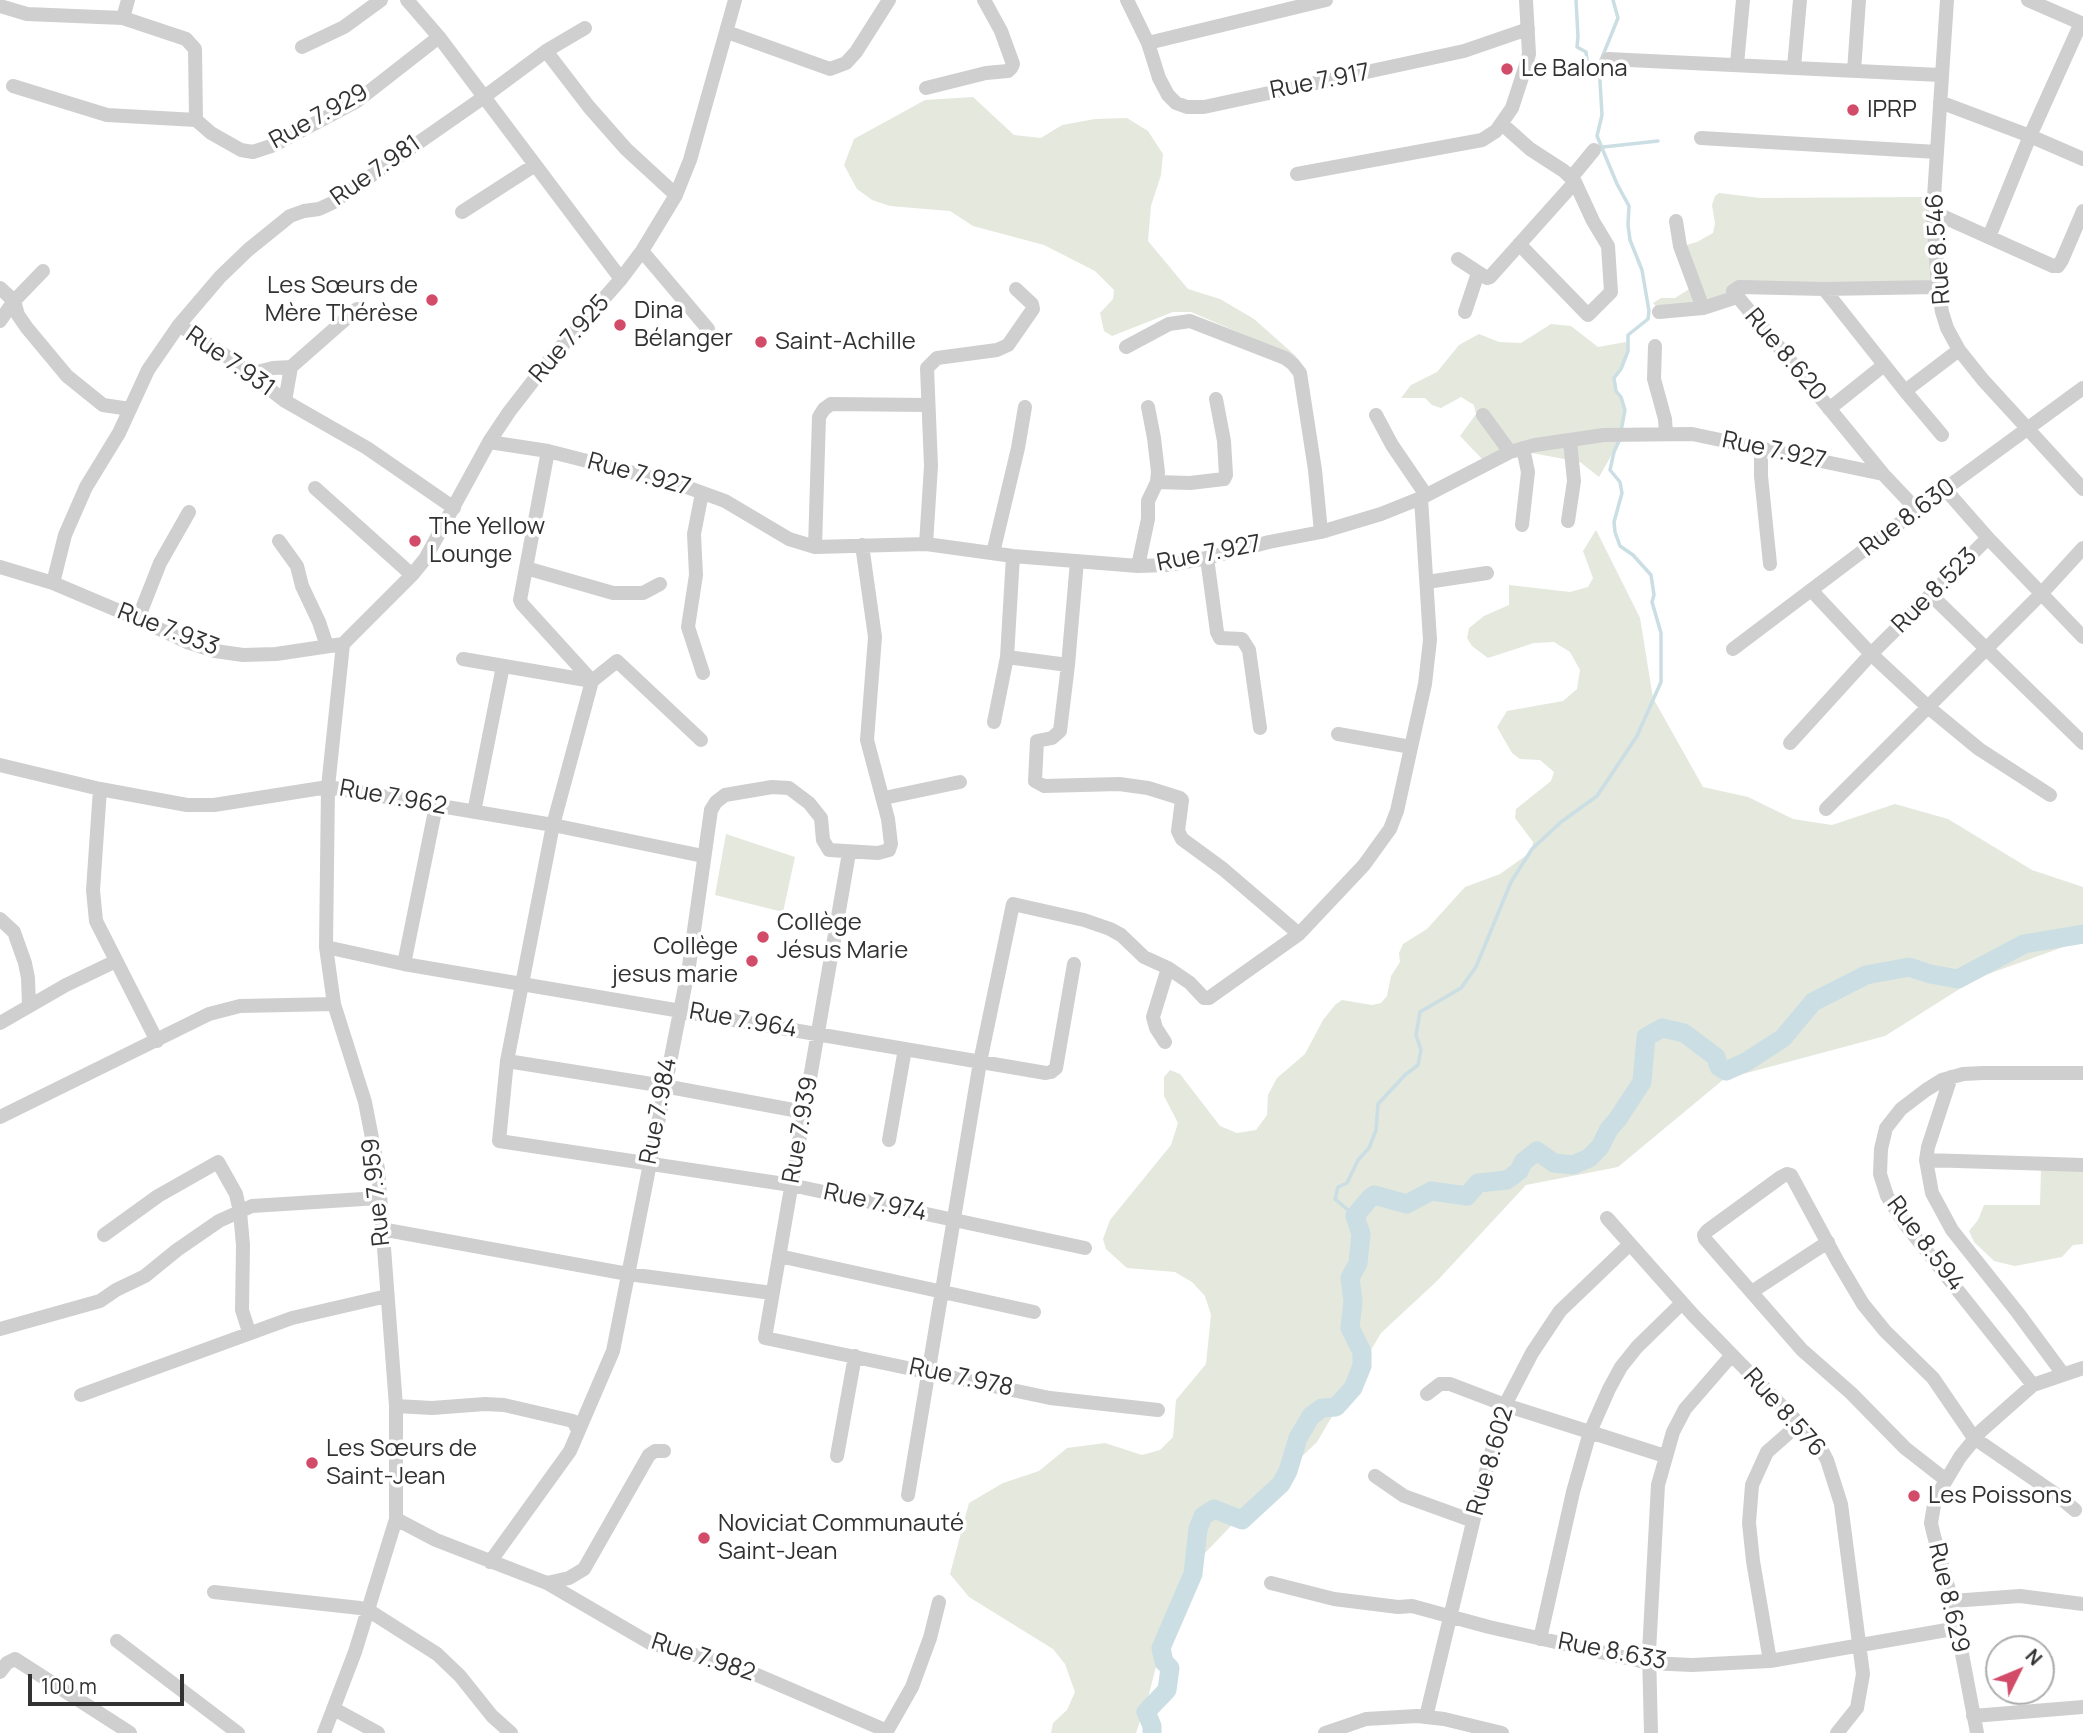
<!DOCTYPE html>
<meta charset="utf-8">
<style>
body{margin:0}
#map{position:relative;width:2083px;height:1733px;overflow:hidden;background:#fff;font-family:Manrope,sans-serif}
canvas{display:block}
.north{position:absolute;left:1985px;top:1635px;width:70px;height:70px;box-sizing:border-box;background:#fff;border:2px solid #adadad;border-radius:50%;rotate:47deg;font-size:19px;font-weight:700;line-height:28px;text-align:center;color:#323232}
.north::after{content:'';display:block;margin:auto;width:24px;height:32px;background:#d24c69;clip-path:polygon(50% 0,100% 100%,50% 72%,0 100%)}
.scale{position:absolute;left:28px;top:1674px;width:156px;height:32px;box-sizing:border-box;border:4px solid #323232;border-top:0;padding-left:9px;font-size:21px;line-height:24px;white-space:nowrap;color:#323232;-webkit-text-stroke:5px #fff;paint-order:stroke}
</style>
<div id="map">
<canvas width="2083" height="1733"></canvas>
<div class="north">N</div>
<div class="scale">100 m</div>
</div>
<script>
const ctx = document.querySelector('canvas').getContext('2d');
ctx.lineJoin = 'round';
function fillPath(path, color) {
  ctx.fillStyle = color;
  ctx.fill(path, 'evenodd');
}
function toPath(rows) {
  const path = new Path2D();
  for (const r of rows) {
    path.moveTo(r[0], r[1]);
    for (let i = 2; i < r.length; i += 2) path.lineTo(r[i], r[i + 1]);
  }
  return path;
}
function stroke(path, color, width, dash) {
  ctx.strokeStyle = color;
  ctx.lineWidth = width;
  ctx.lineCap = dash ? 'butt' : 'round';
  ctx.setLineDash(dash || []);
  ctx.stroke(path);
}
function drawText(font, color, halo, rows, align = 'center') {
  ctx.font = font + ' Manrope,sans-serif';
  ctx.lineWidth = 7;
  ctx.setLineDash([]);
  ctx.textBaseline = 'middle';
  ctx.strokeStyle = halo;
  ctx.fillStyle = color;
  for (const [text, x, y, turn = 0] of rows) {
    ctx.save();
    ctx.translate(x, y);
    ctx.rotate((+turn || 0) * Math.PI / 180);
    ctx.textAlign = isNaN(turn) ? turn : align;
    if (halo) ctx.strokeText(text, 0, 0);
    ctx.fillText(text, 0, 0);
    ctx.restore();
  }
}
fillPath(toPath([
 [973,97,1014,135,1041,138,1062,125,1095,119,1127,118,1148,131,1163,154,1161,175,1151,206,1148,241,1188,289,1220,299,1254,319,1298,358,1191,312,1173,312,1112,336,1104,331,1100,313,1113,299,1114,290,1095,271,1044,245,973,226,950,211,890,206,872,200,857,189,844,165,854,139,925,100],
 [1719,193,1760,198,1926,197,1937,200,1944,218,1944,280,1737,293,1659,310,1653,303,1661,298,1675,298,1691,288,1683,246,1697,242,1713,233,1715,223,1712,205,1715,196],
 [1551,324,1571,326,1598,347,1626,342,1628,351,1621,369,1614,378,1616,391,1623,403,1625,418,1619,442,1599,477,1580,462,1532,453,1484,461,1460,436,1476,414,1474,405,1461,397,1441,408,1432,405,1425,398,1401,398,1411,385,1437,372,1459,345,1479,334,1499,342,1521,343],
 [1596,530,1640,618,1653,698,1703,787,1748,797,1793,819,1832,825,1895,804,1948,819,2032,870,2083,887,2083,940,1977,978,1885,1036,1724,1079,1618,1167,1526,1185,1437,1281,1381,1333,1317,1442,1255,1501,1205,1553,1169,1615,1149,1694,1136,1733,1051,1733,1053,1723,1067,1710,1075,1692,1065,1664,1053,1649,969,1597,950,1574,969,1503,1003,1483,1039,1471,1067,1448,1105,1443,1142,1455,1160,1450,1173,1437,1176,1400,1206,1364,1211,1315,1205,1296,1192,1282,1175,1272,1127,1268,1106,1249,1103,1239,1110,1220,1171,1145,1178,1123,1164,1096,1164,1077,1170,1070,1180,1074,1220,1126,1237,1133,1256,1130,1267,1115,1268,1095,1277,1078,1305,1054,1323,1020,1335,1005,1342,1000,1372,1005,1381,1003,1387,996,1391,976,1400,962,1399,953,1403,944,1427,929,1465,887,1500,874,1531,852,1533,842,1515,818,1516,809,1551,781,1554,772,1540,760,1520,759,1512,753,1497,727,1507,711,1563,701,1577,689,1580,670,1570,652,1554,642,1534,643,1488,658,1472,646,1467,638,1469,628,1484,616,1509,605,1509,585,1570,592,1588,587,1593,578,1583,551],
 [726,834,795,857,783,912,715,895],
 [2041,1168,2083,1169,2083,1244,2073,1245,2062,1257,2015,1266,1994,1261,1974,1242,1969,1231,1978,1220,1984,1205,2040,1205]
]), '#e4e8dd');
stroke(toPath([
 [1576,0,1578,37,1577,47,1586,52,1587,61,1599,65],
 [1613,0,1618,18,1599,65,1602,115,1597,136,1617,184,1629,206,1628,225,1630,240,1642,270,1649,311,1648,319,1628,335,1628,351,1621,369,1614,378,1616,391,1621,397,1625,410,1621,431],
 [1603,147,1658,141],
 [1355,1216,1335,1199,1338,1187,1347,1183,1358,1160,1369,1148,1376,1130,1378,1104,1405,1075,1418,1065,1421,1050,1416,1035,1420,1012,1461,988,1476,967,1511,882,1532,849,1561,822,1597,796,1637,736,1661,682,1661,633,1652,602,1654,595,1651,575,1633,555,1620,546,1615,532,1614,522,1622,493,1620,482,1610,470,1614,452,1620,439]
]), '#cadee4', 3.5);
stroke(toPath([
 [1152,1733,1152,1726,1146,1712,1167,1690,1170,1668,1164,1662,1161,1648,1193,1574,1198,1529,1203,1516,1214,1509,1242,1520,1281,1484,1288,1471,1298,1438,1311,1416,1322,1408,1336,1407,1353,1388,1362,1366,1362,1352,1350,1328,1353,1301,1350,1278,1358,1263,1361,1234,1355,1216,1370,1198,1374,1195,1407,1204,1431,1191,1467,1196,1478,1183,1507,1180,1519,1171,1523,1162,1537,1151,1554,1163,1573,1165,1589,1158,1600,1147,1609,1129,1617,1120,1642,1082,1646,1037,1662,1028,1684,1033,1716,1057,1719,1067,1726,1071,1746,1062,1783,1038,1813,1002,1866,975,1909,967,1930,974,1958,979,2024,944,2083,934]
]), '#cadee4', 19);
stroke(toPath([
 [128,0,123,18,186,39,195,49,196,120,211,133,241,150,253,152,274,145,357,101,439,37],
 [407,0,439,37,621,279],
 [1127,0,1148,43,1326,0],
 [1947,0,1933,212,1938,287,1942,312,1947,328,1959,350,1983,380,2083,489],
 [2028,0,2083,24],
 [0,6,27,14,123,18],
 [727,32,830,69,846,63,856,52,889,0],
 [1148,43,1159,78,1168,95,1176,103,1187,107,1204,107,1464,51,1528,29],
 [302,47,344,27,381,0],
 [546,51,589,107,626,149,676,195],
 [1608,59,1940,75],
 [1737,64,1743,0],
 [1794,67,1800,0],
 [1854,71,1859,0],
 [13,86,107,115,196,120],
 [926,88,986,73,1008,71,1011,68,1013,64,1001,31,984,0],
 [1940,102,2030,136,2083,159],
 [1502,124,1530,149,1564,171,1575,182,1593,221,1608,246,1611,292,1588,315,1519,244],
 [1701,138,1937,152],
 [1297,174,1482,140,1496,131,1512,108,1525,68,1529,54,1526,0],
 [1571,178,1594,150],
 [462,212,535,165],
 [1933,212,2053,266,2058,266,2062,260,2083,211],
 [1676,221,1680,246,1703,308],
 [1989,237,2030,136,2081,23],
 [642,251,708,329],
 [1458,259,1487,278,1490,277,1575,182],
 [0,288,14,301,18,315,27,328,67,376,103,405,130,409],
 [1824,289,1905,391,1959,350],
 [1465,312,1478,273],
 [1659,312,1703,308,1737,297],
 [0,321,14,301,43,271],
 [179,325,220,277,248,250,290,216,304,211,319,209,332,203,484,97,546,51,585,28],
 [1655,346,1654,379,1665,419,1666,434],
 [1126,347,1169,324,1190,321,1285,358,1293,364,1300,373,1315,470,1321,532],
 [249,374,273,368,291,367,357,309],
 [1905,391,1942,435],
 [285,401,291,367],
 [1829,409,1884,365],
 [1376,415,1392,445,1426,495],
 [1483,415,1510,452],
 [489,442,548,451,681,485,725,501,789,539,815,547,926,544,1013,556,1138,566,1168,565,1207,558,1269,542,1321,532,1381,514,1421,498,1510,452,1535,445,1604,435,1692,434,1883,474],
 [1761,449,1761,476,1770,564],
 [548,451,526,568,613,593,643,593,660,584],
 [1157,482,1190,483,1224,479,1226,475,1224,441,1216,399],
 [315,488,412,575],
 [1945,489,1988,538],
 [702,493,694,534,696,575,688,627,703,673],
 [1918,511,1883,474,1733,291,1739,287,1824,289,1938,287],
 [1568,521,1574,481,1570,441],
 [1522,525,1528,472,1523,448],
 [279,541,297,566,302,586,319,622,327,646],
 [926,544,931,466,927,368,937,358,997,350,1008,345,1033,309,1032,304,1016,289],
 [815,547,819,417,824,409,831,404,927,405],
 [993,553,1018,448,1025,407],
 [1207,558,1217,632,1220,638,1242,639,1249,650,1260,728],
 [1077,561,1068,665,1060,731,1052,738,1037,741,1035,781,1044,786,1119,784,1148,788,1180,798,1182,800,1178,831,1182,839,1223,869,1299,934],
 [1138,566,1148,519,1148,501,1157,482,1158,472,1154,438,1148,407],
 [0,567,53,583,138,619,187,642,215,651,243,655,276,654,343,644],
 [526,568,520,600,522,604,592,681],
 [1427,582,1487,573],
 [53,583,65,535,86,487,119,433,148,370,179,325,229,358,285,401,367,448,454,508],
 [1811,590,1871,654,1928,707,1979,749,2050,795],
 [1931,595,2083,743],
 [138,619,160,563,189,512],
 [343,644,412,575,425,559,489,442,509,412,547,363,621,279,642,251,676,195,690,160,735,0],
 [1733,649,1945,489,2083,388],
 [1007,657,1068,665],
 [463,659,592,681],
 [994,722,1007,657,1013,556],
 [1338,734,1411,747],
 [701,740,617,661,592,681,553,825,507,1061,499,1141,791,1185,1085,1248],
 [1790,743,1871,654,1988,538,2083,637],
 [0,765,100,789,187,805,214,805,328,787,553,825,703,856],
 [100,789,93,890,96,921,157,1041],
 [884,798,960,782],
 [1826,809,2041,594,2083,548],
 [474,812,503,666],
 [849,853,765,1338,1050,1398,1158,1410],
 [0,919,14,932,25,963,28,978,29,1006],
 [326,947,404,964,1046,1073,1051,1072,1056,1068,1074,964],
 [404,964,436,806],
 [0,1023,66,985,116,961],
 [1165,1042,1156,1028,1153,1017,1168,968],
 [507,1061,664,1086,804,1112],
 [1951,1077,1928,1147,1926,1160,1932,1193,1952,1230,2018,1313,2063,1374],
 [0,1117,209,1014,240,1006,334,1004],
 [889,1140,905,1049],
 [1926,1160,2083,1165],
 [1607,1218,1694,1316,1806,1431,1820,1447,1827,1460,1841,1504,1863,1674,1857,1708,1837,1733],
 [381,1229,628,1274,772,1293],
 [104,1235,158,1196,218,1162,236,1194,240,1212,243,1245,242,1310,249,1332],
 [779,1256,1034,1312],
 [1753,1291,1828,1242],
 [0,1329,100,1301,116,1290,145,1276,177,1250,219,1221,252,1206,379,1198],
 [2033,1385,1905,1224,1887,1196,1880,1174,1881,1149,1886,1128,1901,1109,1926,1090,1942,1080,1963,1074,1983,1073,2083,1073],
 [1427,1394,1440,1384,1450,1384,1505,1405,1665,1456],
 [81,1395,292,1318,387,1296],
 [396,1406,432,1408,485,1404,504,1405,573,1421,578,1430],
 [837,1456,855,1356],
 [1375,1476,1404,1496,1473,1521],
 [1946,1480,1905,1448,1851,1393,1802,1350,1705,1239,1704,1235,1707,1231,1781,1177,1787,1174,1791,1175,1838,1262,1863,1304,1885,1331,1933,1378,1974,1438,2057,1495,2075,1510],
 [908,1495,980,1062,1013,904,1084,920,1110,929,1121,935,1144,957,1168,968,1190,983,1204,998,1209,998,1299,934,1364,865,1390,829,1397,811,1425,684,1430,640,1421,498],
 [396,1519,436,1540,547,1583,650,1643,736,1666,887,1731,912,1687,930,1638,939,1602],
 [490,1562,570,1451,613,1351,689,966,711,810,716,802,725,795,772,787,789,788,809,803,821,818,823,840,829,850,878,853,889,850,891,844,888,819,867,740,875,637,862,545],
 [547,1583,569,1578,584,1569,649,1455,655,1451,664,1451],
 [1271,1583,1334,1599,1398,1607,1412,1606,1489,1627,1649,1663,1692,1665,1770,1661,1958,1628],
 [214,1592,360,1608,371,1612,437,1654,460,1676,492,1716,511,1733],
 [1952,1601,2020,1596,2083,1604],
 [1540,1639,1573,1492,1590,1432,1609,1389,1621,1367,1637,1347,1682,1303],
 [117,1641,238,1733],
 [1770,1661,1753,1561,1749,1523,1752,1485,1767,1452,1799,1424],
 [0,1672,7,1663,15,1659,130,1733],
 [334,1709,378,1733],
 [1973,1716,2083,1707],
 [1426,1717,1481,1489,1505,1405,1532,1353,1560,1311,1630,1244],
 [324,1733,355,1652,396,1519,396,1406,378,1169,365,1102,334,1004,326,947,328,787,343,644],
 [1325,1733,1366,1719,1417,1716,1444,1719,1502,1733],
 [1651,1733,1649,1652,1658,1485,1673,1432,1685,1409,1731,1356],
 [1977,1733,1952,1601,1933,1532,1931,1523,1935,1499,1960,1457,1981,1431,2033,1385,2083,1368]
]), '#cfcfcf', 14);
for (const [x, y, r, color] of [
 [1507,69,7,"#d24c69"],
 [1853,110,7,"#d24c69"],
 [432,300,7,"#d24c69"],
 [620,325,7,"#d24c69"],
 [761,342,7,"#d24c69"],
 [415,541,7,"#d24c69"],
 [763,937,7,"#d24c69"],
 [752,961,7,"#d24c69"],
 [312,1463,7,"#d24c69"],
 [1914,1496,7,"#d24c69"],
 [704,1538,7,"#d24c69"]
]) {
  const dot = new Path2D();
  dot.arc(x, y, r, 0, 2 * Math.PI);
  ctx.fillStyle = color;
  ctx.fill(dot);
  stroke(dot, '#fff', 2.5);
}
drawText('24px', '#323232', '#fff', [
 ["Le Balona",1521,69],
 ["IPRP",1867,110],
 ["Les Sœurs de",418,286,"right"],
 ["Mère Thérèse",418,314,"right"],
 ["Dina",634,311],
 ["Bélanger",634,339],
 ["Saint-Achille",775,342],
 ["The Yellow",429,527],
 ["Lounge",429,555],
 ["Collège",777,923],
 ["Jésus Marie",777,951],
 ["Collège",738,947,"right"],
 ["jesus marie",738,975,"right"],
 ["Les Sœurs de",326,1449],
 ["Saint-Jean",326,1477],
 ["Les Poissons",1928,1496],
 ["Noviciat Communauté",718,1524],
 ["Saint-Jean",718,1552]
], 'left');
drawText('24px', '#323232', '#fff', [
 ["Rue 7.917",1320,82,-11],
 ["Rue 7.929",319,117,-29],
 ["Rue 7.981",376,171,-35],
 ["Rue 8.546",1939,249,-94],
 ["Rue 7.925",570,339,-49],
 ["Rue 8.620",1785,355,50],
 ["Rue 7.931",230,362,35],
 ["Rue 7.927",1774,451,12],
 ["Rue 7.927",639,475,15],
 ["Rue 8.630",1908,518,-37],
 ["Rue 7.927",1209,554,-11],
 ["Rue 8.523",1935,591,-45],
 ["Rue 7.933",168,630,21],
 ["Rue 7.962",393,798,10],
 ["Rue 7.964",743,1021,10],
 ["Rue 7.984",659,1111,-79],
 ["Rue 7.939",801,1130,-80],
 ["Rue 7.959",377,1192,-96],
 ["Rue 7.974",875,1203,12],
 ["Rue 8.594",1925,1244,53],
 ["Rue 7.978",961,1378,12],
 ["Rue 8.576",1784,1413,48],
 ["Rue 8.602",1491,1461,-74],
 ["Rue 8.629",1948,1598,77],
 ["Rue 8.633",1612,1652,11],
 ["Rue 7.982",703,1658,18]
]);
</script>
